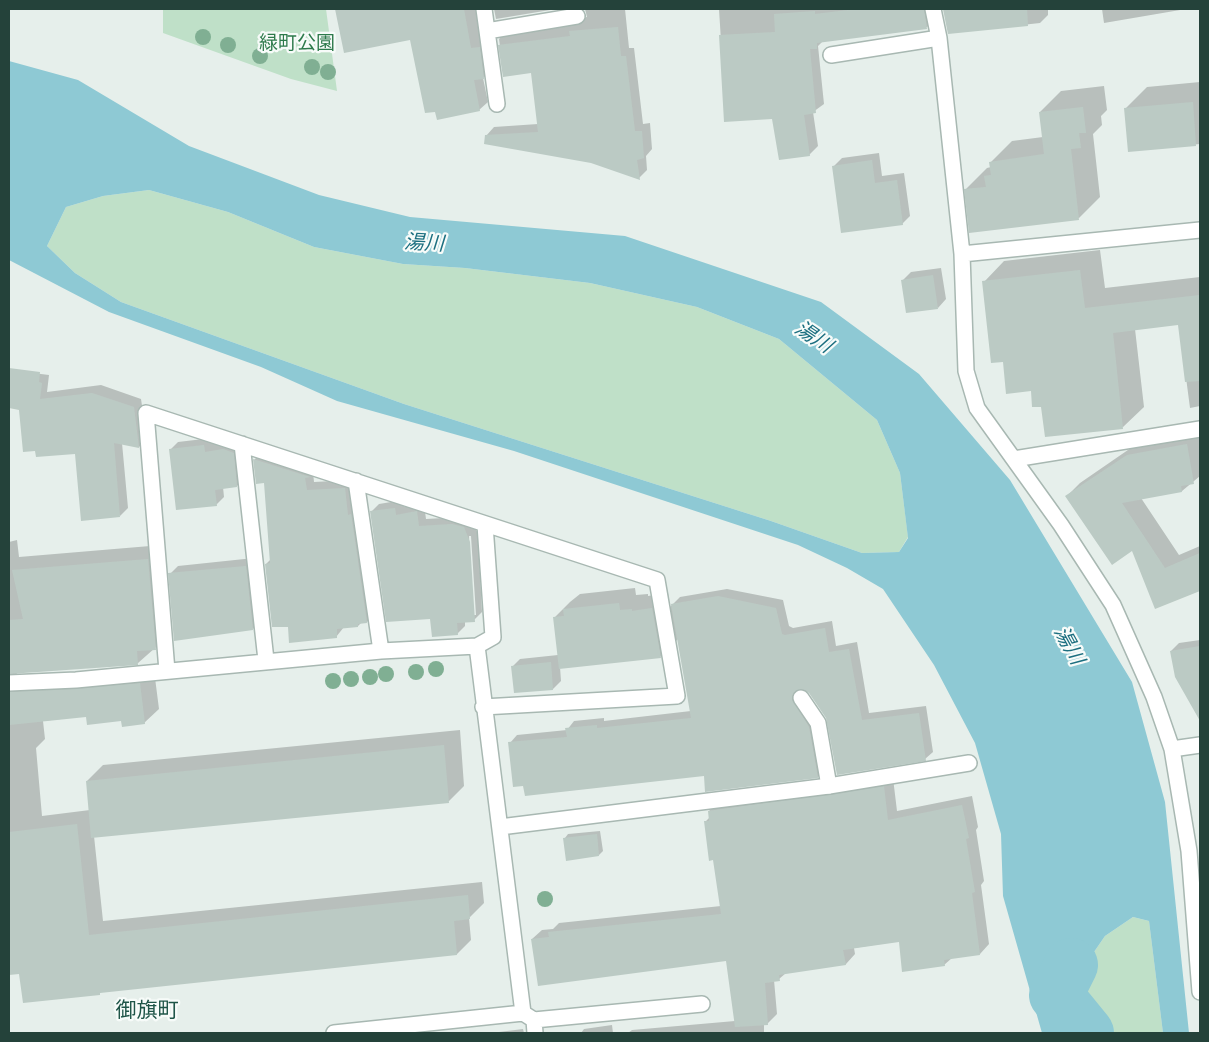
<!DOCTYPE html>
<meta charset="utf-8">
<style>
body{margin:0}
#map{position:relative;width:1209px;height:1042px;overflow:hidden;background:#e6efeb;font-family:Signika,sans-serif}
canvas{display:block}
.frame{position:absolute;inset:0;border:10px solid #24423a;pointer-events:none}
</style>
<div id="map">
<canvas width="1209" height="1042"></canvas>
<div class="frame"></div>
</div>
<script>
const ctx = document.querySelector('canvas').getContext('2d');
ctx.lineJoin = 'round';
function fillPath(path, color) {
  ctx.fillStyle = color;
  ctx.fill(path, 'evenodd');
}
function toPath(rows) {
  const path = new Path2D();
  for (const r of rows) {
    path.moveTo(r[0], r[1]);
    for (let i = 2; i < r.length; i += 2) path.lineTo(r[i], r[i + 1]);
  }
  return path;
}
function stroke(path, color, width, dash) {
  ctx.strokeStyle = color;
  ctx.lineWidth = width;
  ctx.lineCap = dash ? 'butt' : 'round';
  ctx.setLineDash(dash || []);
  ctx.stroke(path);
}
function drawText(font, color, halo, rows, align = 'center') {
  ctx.font = font + ' Signika,"Noto Sans JP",sans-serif';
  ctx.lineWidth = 4.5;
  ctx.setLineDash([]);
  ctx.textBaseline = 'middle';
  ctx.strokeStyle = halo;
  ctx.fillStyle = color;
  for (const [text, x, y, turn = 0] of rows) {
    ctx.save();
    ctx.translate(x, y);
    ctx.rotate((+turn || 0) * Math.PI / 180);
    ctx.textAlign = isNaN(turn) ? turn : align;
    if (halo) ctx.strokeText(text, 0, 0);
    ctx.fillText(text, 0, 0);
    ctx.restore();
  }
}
fillPath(toPath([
 [163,9,326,9,337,91,291,79,163,33],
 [149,190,228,212,314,247,403,264,465,268,590,283,697,307,779,339,877,420,900,473,908,537,899,552,862,553,771,521,404,404,121,302,75,273,47,246,66,207,103,196],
 [1133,917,1149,921,1163,1033,1080,1033,1085,965,1105,936]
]), '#bfe0c8');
fillPath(toPath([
 [9,61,78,80,189,146,319,195,410,217,625,236,821,302,919,374,1010,480,1132,682,1165,802,1189,1033,1163,1033,1149,921,1133,917,1105,936,1085,965,1080,1033,1042,1033,1003,896,1001,834,975,743,934,665,883,589,847,568,798,545,514,451,337,401,261,367,109,312,9,260],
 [149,190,228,212,314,247,403,264,465,268,590,283,697,307,779,339,877,420,900,473,908,538,899,552,862,553,771,521,404,404,121,302,75,273,47,246,66,207,103,196]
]), '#8ec9d4');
fillPath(toPath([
 [336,9,484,9,492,69,483,78,488,102,479,110,411,39,345,52],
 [494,9,556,9,496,19],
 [585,9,625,9,629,48,634,48,643,124,650,123,652,149,646,156,647,170,639,178,591,162,486,136,494,127,538,124,532,72,504,75,499,39,507,31,587,17],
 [719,9,934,9,935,19,927,27,824,40,818,46,824,104,813,112,818,146,809,155,773,117,726,121],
 [944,9,1048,9,1048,15,1040,23,949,33],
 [1102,9,1186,9,1104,23],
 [1200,82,1200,144,1129,151,1125,109,1147,87],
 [1104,86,1107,110,1101,116,1102,125,1093,134,1100,197,1079,218,966,189,987,168,991,167,991,162,1012,141,1043,137,1040,112,1061,91],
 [879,153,882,176,904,173,910,216,902,224,834,166,842,158],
 [1100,250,1105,288,1200,277,1200,406,1190,408,1179,324,1135,329,1144,407,1123,427,1043,406,1032,390,1004,360,984,282,1004,261],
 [941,268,946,299,938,308,903,280,911,272],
 [25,372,49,375,47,392,101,385,141,399,147,439,139,447,122,443,128,508,120,516,76,452,37,456],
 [1200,431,1200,476,1182,491,1141,498,1179,555,1200,546,1200,589,1156,607,1132,549,1067,496,1080,483,1141,441],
 [212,438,213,444,232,442,241,445,245,478,237,486,223,487,224,497,216,505,170,450,178,442],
 [262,452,313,472,314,482,353,480,375,614,367,622,361,623,358,626,344,627,336,637,289,626,266,564,271,559,265,482,254,460],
 [403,500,404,507,424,504,426,519,461,517,471,519,478,534,482,612,474,620,465,621,465,626,457,634,431,617,371,512,379,504],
 [469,536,471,536,476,615,473,615],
 [17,540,19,557,162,545,170,634,155,648,138,663,15,672,24,679,154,670,159,709,144,723,87,716,43,721,45,739,36,748,42,816,90,810,87,781,103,765,460,730,464,786,449,801,94,836,103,921,482,882,484,903,469,918,471,940,457,954,102,991,100,993,20,972,9,974,9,542],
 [254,558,261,621,253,629,170,574,178,566],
 [635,588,636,595,648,594,648,596,668,593,670,607,680,597,727,589,783,600,789,626,793,628,832,621,836,646,857,642,869,713,926,706,933,752,925,759,827,718,810,692,799,688,799,691,816,719,825,769,818,777,705,775,524,785,510,743,517,735,567,730,574,721,604,718,604,721,691,711,678,639,660,657,560,667,561,681,553,689,515,692,512,667,520,659,558,655,555,617,570,602,580,594],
 [1200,640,1200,694,1187,696,1171,651,1179,643],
 [893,778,897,811,972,796,978,827,976,830,984,881,981,885,989,944,980,954,952,958,944,965,900,941,854,948,855,954,846,964,786,973,779,979,774,980,777,1014,767,1024,764,1024,764,1033,628,1033,632,1030,735,1021,727,960,532,939,542,930,553,929,559,923,721,906,714,859,705,822,710,817,709,811,719,801],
 [600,831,603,851,599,855,565,838,568,834],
 [612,1025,613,1033,581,1033,584,1029],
 [523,1029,524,1033,491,1033]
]), '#0003');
stroke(toPath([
 [1071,965,1056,995,1087,1033]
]), '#8ec9d4', 54);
fillPath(toPath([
 [335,9,464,9,471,48,480,47,484,79,474,80,480,111,437,120,435,112,425,113,410,40,344,53],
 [856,9,924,9,927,29,817,43,817,49,810,49,816,113,804,115,810,156,779,160,772,119,724,122,719,35,775,32,774,14,815,11,815,14],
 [943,9,1027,9,1028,26,948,34],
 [618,27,621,56,626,56,635,131,642,131,644,158,637,160,640,180,591,163,484,144,485,135,538,132,531,73,503,77,498,45,570,36,569,31],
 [1193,102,1196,146,1128,152,1124,108],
 [1083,107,1086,133,1079,133,1081,148,1071,149,1079,220,969,233,964,189,986,187,984,176,991,175,989,162,1044,154,1039,112],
 [872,160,875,183,897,180,903,225,841,233,832,166],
 [1080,270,1085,308,1200,295,1200,381,1185,382,1178,325,1113,333,1123,429,1045,437,1041,407,1032,407,1031,391,1006,394,1003,362,991,363,982,281],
 [933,275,938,309,906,313,901,280],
 [9,368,40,372,39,382,42,383,40,399,92,393,134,407,139,448,114,443,120,517,81,521,75,454,36,457,35,451,23,452,19,410,9,408],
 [1187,444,1194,484,1181,486,1182,492,1122,503,1165,568,1200,553,1200,591,1155,609,1132,551,1112,565,1065,496,1127,455],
 [204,445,205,452,223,449,234,453,237,487,215,490,217,506,176,510,169,449],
 [253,459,310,477,305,478,307,490,345,488,348,515,351,514,367,623,358,624,358,627,337,629,337,638,289,643,288,627,272,627,265,564,270,563,264,483,256,484],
 [395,508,396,515,417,511,419,526,452,524,464,527,470,542,475,622,457,623,458,635,432,637,430,619,386,622,370,511],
 [148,559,156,650,137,651,138,665,9,674,9,620,23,619,12,570],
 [246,566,253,630,174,641,168,573],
 [718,596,776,608,782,634,785,635,825,628,829,652,849,649,862,720,919,713,926,761,837,775,826,718,809,693,801,689,793,694,792,699,809,727,818,778,705,792,704,776,525,796,523,786,513,787,508,742,567,737,565,728,597,725,597,728,691,718,671,604],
 [619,603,620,610,632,609,632,611,652,608,661,658,559,669,553,617,564,616,563,609],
 [1200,646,1200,721,1175,677,1170,651],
 [551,662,553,690,514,693,511,666],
 [140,683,145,724,122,727,121,721,87,725,86,717,9,725,9,692],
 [444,745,449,803,91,838,86,781],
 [884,786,888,820,962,805,969,838,966,839,975,892,972,893,980,955,944,960,945,966,902,972,899,942,843,950,846,965,779,975,780,981,765,983,768,1025,735,1027,726,961,538,986,531,939,549,937,548,932,721,914,713,860,709,861,704,821,709,821,708,811],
 [77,824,89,935,468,895,470,919,454,921,457,955,100,993,100,995,23,1003,19,974,9,975,9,832],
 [597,834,599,856,566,861,563,838]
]), '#bbcac4');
const lane = toPath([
 [801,698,818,723,829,786]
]);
const street = toPath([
 [484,9,497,104],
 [933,9,939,38,962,254,966,371,977,408,1061,525,1113,605,1154,697,1172,749,1189,851,1200,992],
 [487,31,577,16],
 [831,55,939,38],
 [962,254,1200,230],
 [242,444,266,660],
 [1014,459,1200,429],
 [356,481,381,651],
 [477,646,523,1013],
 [167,671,146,413,657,580,677,696,483,707],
 [9,683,76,680,381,651,477,646,493,637,485,525],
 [1172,749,1200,745],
 [500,827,829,786,969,763],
 [534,1020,702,1004],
 [334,1033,523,1013,534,1020,535,1033]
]);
stroke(lane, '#a8b8b2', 18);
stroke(street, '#a8b8b2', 18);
stroke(lane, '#fff', 15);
stroke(street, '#fff', 15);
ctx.fillStyle = '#80af93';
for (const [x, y] of [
 [203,37],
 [228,45],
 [260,56],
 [312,67],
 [328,72],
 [436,669],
 [416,672],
 [386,674],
 [370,677],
 [351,679],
 [333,681],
 [545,899]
]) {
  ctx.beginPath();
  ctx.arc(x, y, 8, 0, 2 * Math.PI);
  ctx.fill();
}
drawText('19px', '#2d7a4b', '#f7fbf9', [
 ["緑町公園",297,44]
]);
drawText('italic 20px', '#1c6f80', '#f7fbf9', [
 ["湯川",424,244,3],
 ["湯川",813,338,34],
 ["湯川",1068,646,61]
]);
drawText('21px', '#1f5548', '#f7fbf9', [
 ["御旗町",147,1011]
]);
</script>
